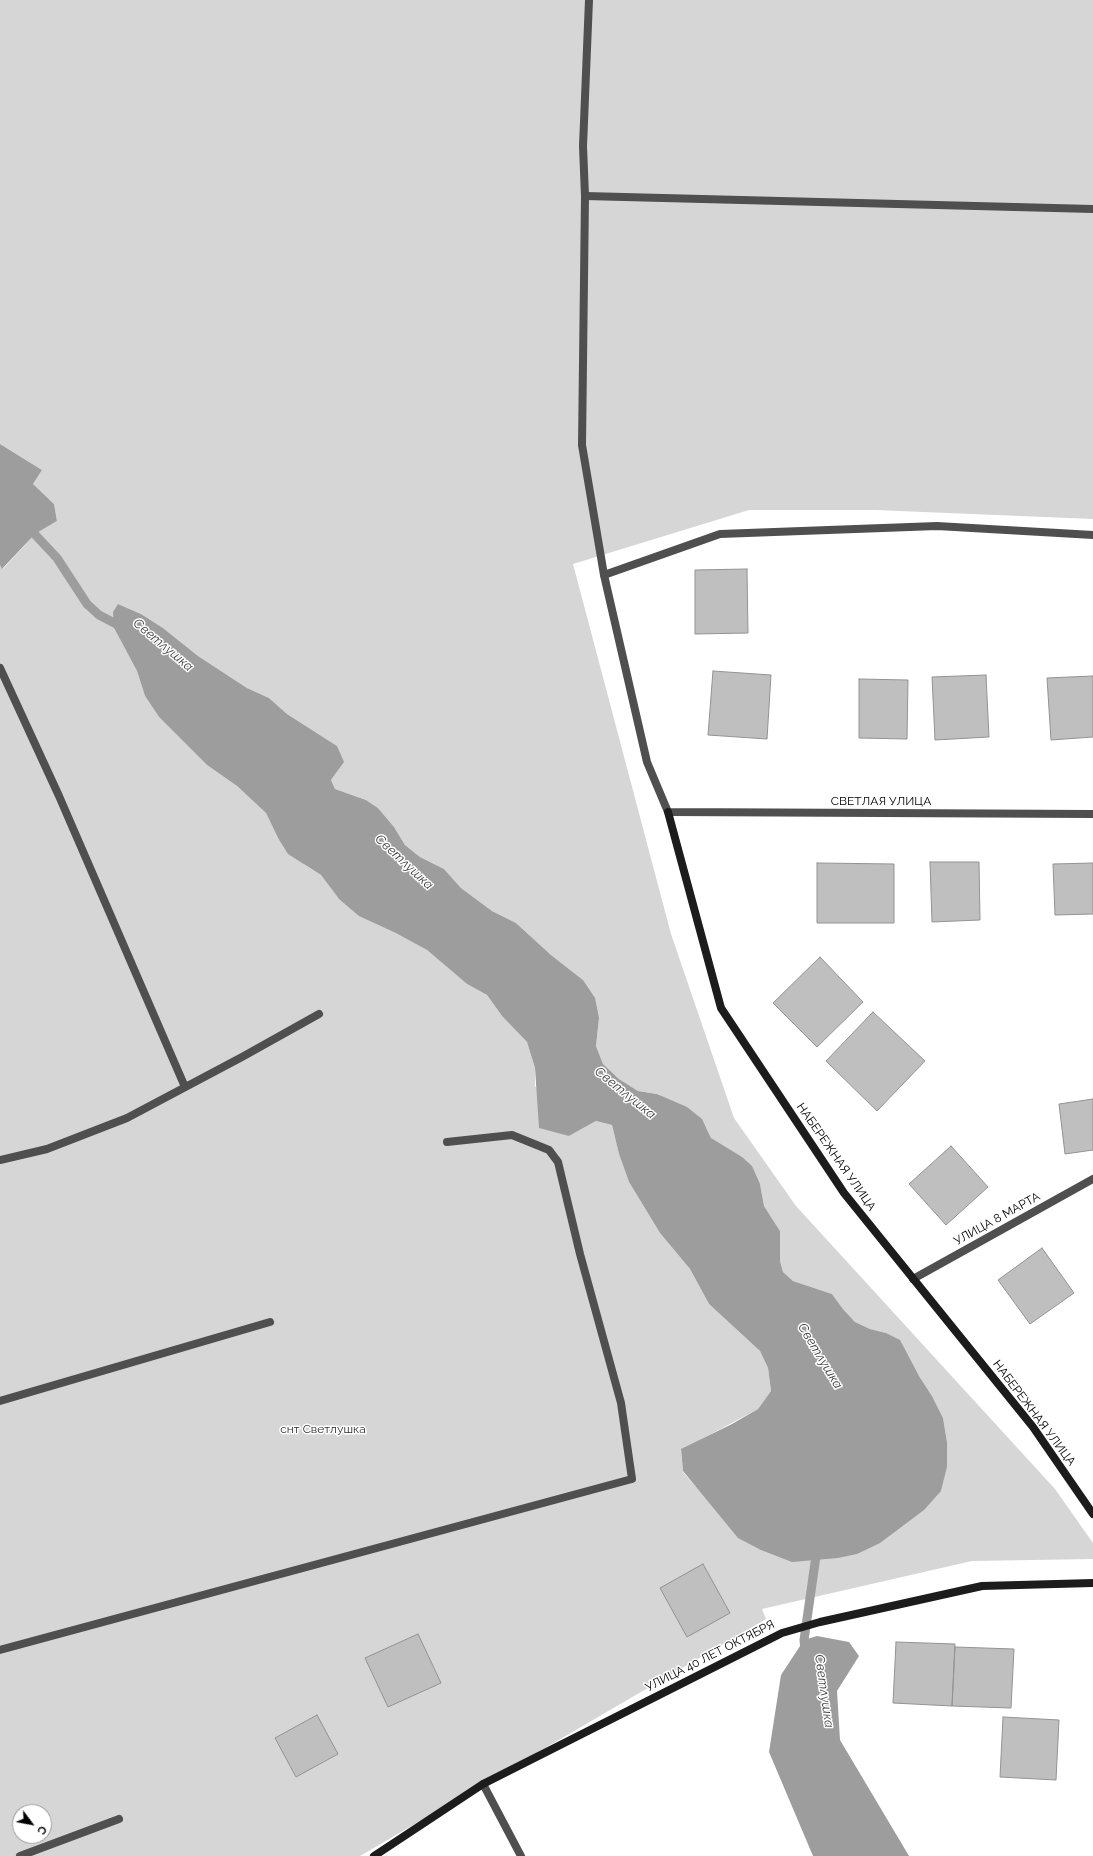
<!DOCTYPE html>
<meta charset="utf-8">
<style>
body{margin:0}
#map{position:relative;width:1093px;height:1856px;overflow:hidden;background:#fff;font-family:Raleway,sans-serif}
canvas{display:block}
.north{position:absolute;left:12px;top:1804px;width:40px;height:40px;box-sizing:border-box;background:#fff;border:1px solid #999;border-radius:50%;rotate:122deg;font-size:11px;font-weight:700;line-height:16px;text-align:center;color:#000}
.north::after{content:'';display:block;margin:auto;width:14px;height:18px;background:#000;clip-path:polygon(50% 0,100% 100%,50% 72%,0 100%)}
</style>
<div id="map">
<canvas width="1093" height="1856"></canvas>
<div class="north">С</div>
</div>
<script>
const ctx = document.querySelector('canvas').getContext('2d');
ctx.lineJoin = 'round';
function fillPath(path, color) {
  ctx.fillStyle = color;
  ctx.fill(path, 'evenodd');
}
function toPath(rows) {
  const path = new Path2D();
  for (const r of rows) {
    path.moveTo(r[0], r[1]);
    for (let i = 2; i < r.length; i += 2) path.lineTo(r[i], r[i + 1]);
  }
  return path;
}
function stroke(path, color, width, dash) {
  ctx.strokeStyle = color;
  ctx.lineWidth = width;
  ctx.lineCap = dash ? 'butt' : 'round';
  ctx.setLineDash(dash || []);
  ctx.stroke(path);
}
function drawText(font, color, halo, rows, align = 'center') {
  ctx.font = font + ' Raleway,sans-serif';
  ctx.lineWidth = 3;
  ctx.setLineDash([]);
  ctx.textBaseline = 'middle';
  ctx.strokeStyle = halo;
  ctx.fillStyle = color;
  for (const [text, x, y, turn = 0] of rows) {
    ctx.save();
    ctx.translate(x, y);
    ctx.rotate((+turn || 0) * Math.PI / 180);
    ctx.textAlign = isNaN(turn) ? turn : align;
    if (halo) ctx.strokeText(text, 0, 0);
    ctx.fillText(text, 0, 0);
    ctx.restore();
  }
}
fillPath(toPath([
 [0,0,1093,0,1093,519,875,510,749,510,573,564,671,934,734,1118,796,1206,1055,1489,1093,1543,1093,1559,972,1561,762,1609,766,1619,360,1856,0,1856,0,565,3,569,35,534,57,521,54,504,33,484,42,470,0,444],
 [118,604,141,614,163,628,198,656,247,688,269,698,287,714,337,746,339,769,331,780,335,789,366,800,378,808,394,827,405,845,420,857,444,869,461,888,492,911,516,923,551,955,583,980,599,1018,596,1046,603,1064,619,1079,638,1091,658,1094,706,1127,711,1138,724,1148,760,1184,764,1206,780,1231,780,1261,783,1272,793,1281,832,1294,843,1309,855,1322,870,1329,886,1333,919,1376,932,1396,943,1418,947,1442,947,1466,941,1491,697,1488,683,1472,681,1450,758,1409,771,1391,768,1368,760,1351,709,1304,690,1269,660,1233,629,1182,619,1154,612,1125,596,1121,569,1136,535,1086,535,1068,527,1042,502,1016,487,995,467,984,427,950,339,899,321,875,305,865,278,838,266,813,237,786,207,765,159,717,145,696,137,671,114,628],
 [20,1812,44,1812,44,1836,20,1836]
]), '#d6d6d6');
fillPath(toPath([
 [0,444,42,470,33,484,54,504,57,521,35,534,2,569,0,565],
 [118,604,141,614,163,628,198,656,247,688,269,698,287,714,337,746,344,762,331,780,335,789,366,800,378,808,394,827,405,845,420,857,444,869,461,888,492,911,516,923,551,955,583,980,595,998,599,1018,596,1046,603,1064,619,1079,638,1091,657,1094,687,1107,702,1119,711,1138,742,1157,752,1166,760,1184,764,1206,780,1231,780,1261,783,1272,793,1281,832,1294,843,1309,855,1322,870,1329,886,1333,900,1340,919,1376,932,1396,943,1418,947,1442,947,1467,941,1491,924,1510,880,1543,857,1554,838,1558,792,1562,761,1550,738,1538,683,1471,681,1449,732,1424,758,1409,771,1391,768,1368,760,1351,709,1304,690,1269,660,1233,629,1182,619,1154,612,1125,596,1121,569,1136,539,1128,535,1068,527,1042,502,1016,487,995,467,984,427,950,396,933,359,916,339,899,321,875,288,854,278,838,266,813,237,786,207,765,159,717,145,696,137,671,114,628,113,612],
 [817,1636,849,1642,859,1656,837,1691,840,1740,909,1856,813,1856,769,1752,781,1675,804,1640]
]), '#9d9d9d');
stroke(toPath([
 [27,526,57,558,87,604,99,615,124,628],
 [805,1651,804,1640,817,1549]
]), '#9d9d9d', 9);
const building = toPath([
 [747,569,748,633,695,634,695,570,747,569],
 [713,671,771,675,767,739,708,735,713,671],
 [986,675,989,737,935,740,932,677,986,675],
 [1093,676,1093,737,1051,740,1047,678,1093,676],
 [859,679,908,680,907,739,859,738,859,679],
 [930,862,979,862,980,920,932,922,930,862],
 [817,863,894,864,894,923,817,923,817,863],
 [1093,863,1093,914,1055,915,1053,864,1093,863],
 [820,957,863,1002,817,1047,773,1003,820,957],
 [873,1012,925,1061,877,1111,826,1061,873,1012],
 [1093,1099,1093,1150,1065,1154,1059,1104,1093,1099],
 [951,1146,988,1187,946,1225,909,1184,951,1146],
 [1042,1248,1074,1293,1030,1324,998,1280,1042,1248],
 [703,1564,730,1613,687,1637,660,1588,703,1564],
 [418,1634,441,1683,388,1707,365,1658,418,1634],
 [896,1642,955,1644,952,1706,893,1703,896,1642],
 [955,1647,1014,1649,1011,1708,952,1706,955,1647],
 [317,1715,338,1754,296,1777,275,1738,317,1715],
 [1003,1717,1059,1720,1056,1780,1000,1777,1003,1717]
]);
fillPath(building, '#bfbfbf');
stroke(building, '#939393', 1);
stroke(toPath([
 [585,196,1093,209],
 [604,575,720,534,937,526,1093,535],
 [0,668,59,796,185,1087],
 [0,1160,47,1149,127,1118,242,1057,319,1014],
 [0,1401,270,1322],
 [0,1650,632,1479,621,1403,580,1254,558,1162,549,1150,512,1135,447,1142],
 [20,1856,119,1819]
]), '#4f4f4f', 8);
stroke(toPath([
 [589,0,583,146,585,196,582,445,604,575,647,762,668,812,1093,814],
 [913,1279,1093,1179],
 [483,1784,521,1856]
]), '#4f4f4f', 8);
stroke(toPath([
 [668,812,721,1008,844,1193,1033,1427,1093,1514],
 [374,1856,483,1784,782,1633,820,1622,982,1586,1093,1583]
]), '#1c1c1c', 8);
drawText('12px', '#000', '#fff', [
 ["СВЕТЛАЯ УЛИЦА",881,801],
 ["НАБЕРЕЖНАЯ УЛИЦА",836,1157,55],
 ["УЛИЦА 8 МАРТА",997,1219,-29],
 ["НАБЕРЕЖНАЯ УЛИЦА",1034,1413,53],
 ["УЛИЦА 40 ЛЕТ ОКТЯБРЯ",710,1656,-27]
]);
drawText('12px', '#2d2d2d', '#fff', [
 ["снт Светлушка",323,1429]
]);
drawText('italic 13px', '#3e3e3e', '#fff', [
 ["Светлушка",163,645,40],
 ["Светлушка",404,862,43],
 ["Светлушка",625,1093,39],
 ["Светлушка",820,1356,59],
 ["Светлушка",824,1691,82]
]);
</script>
